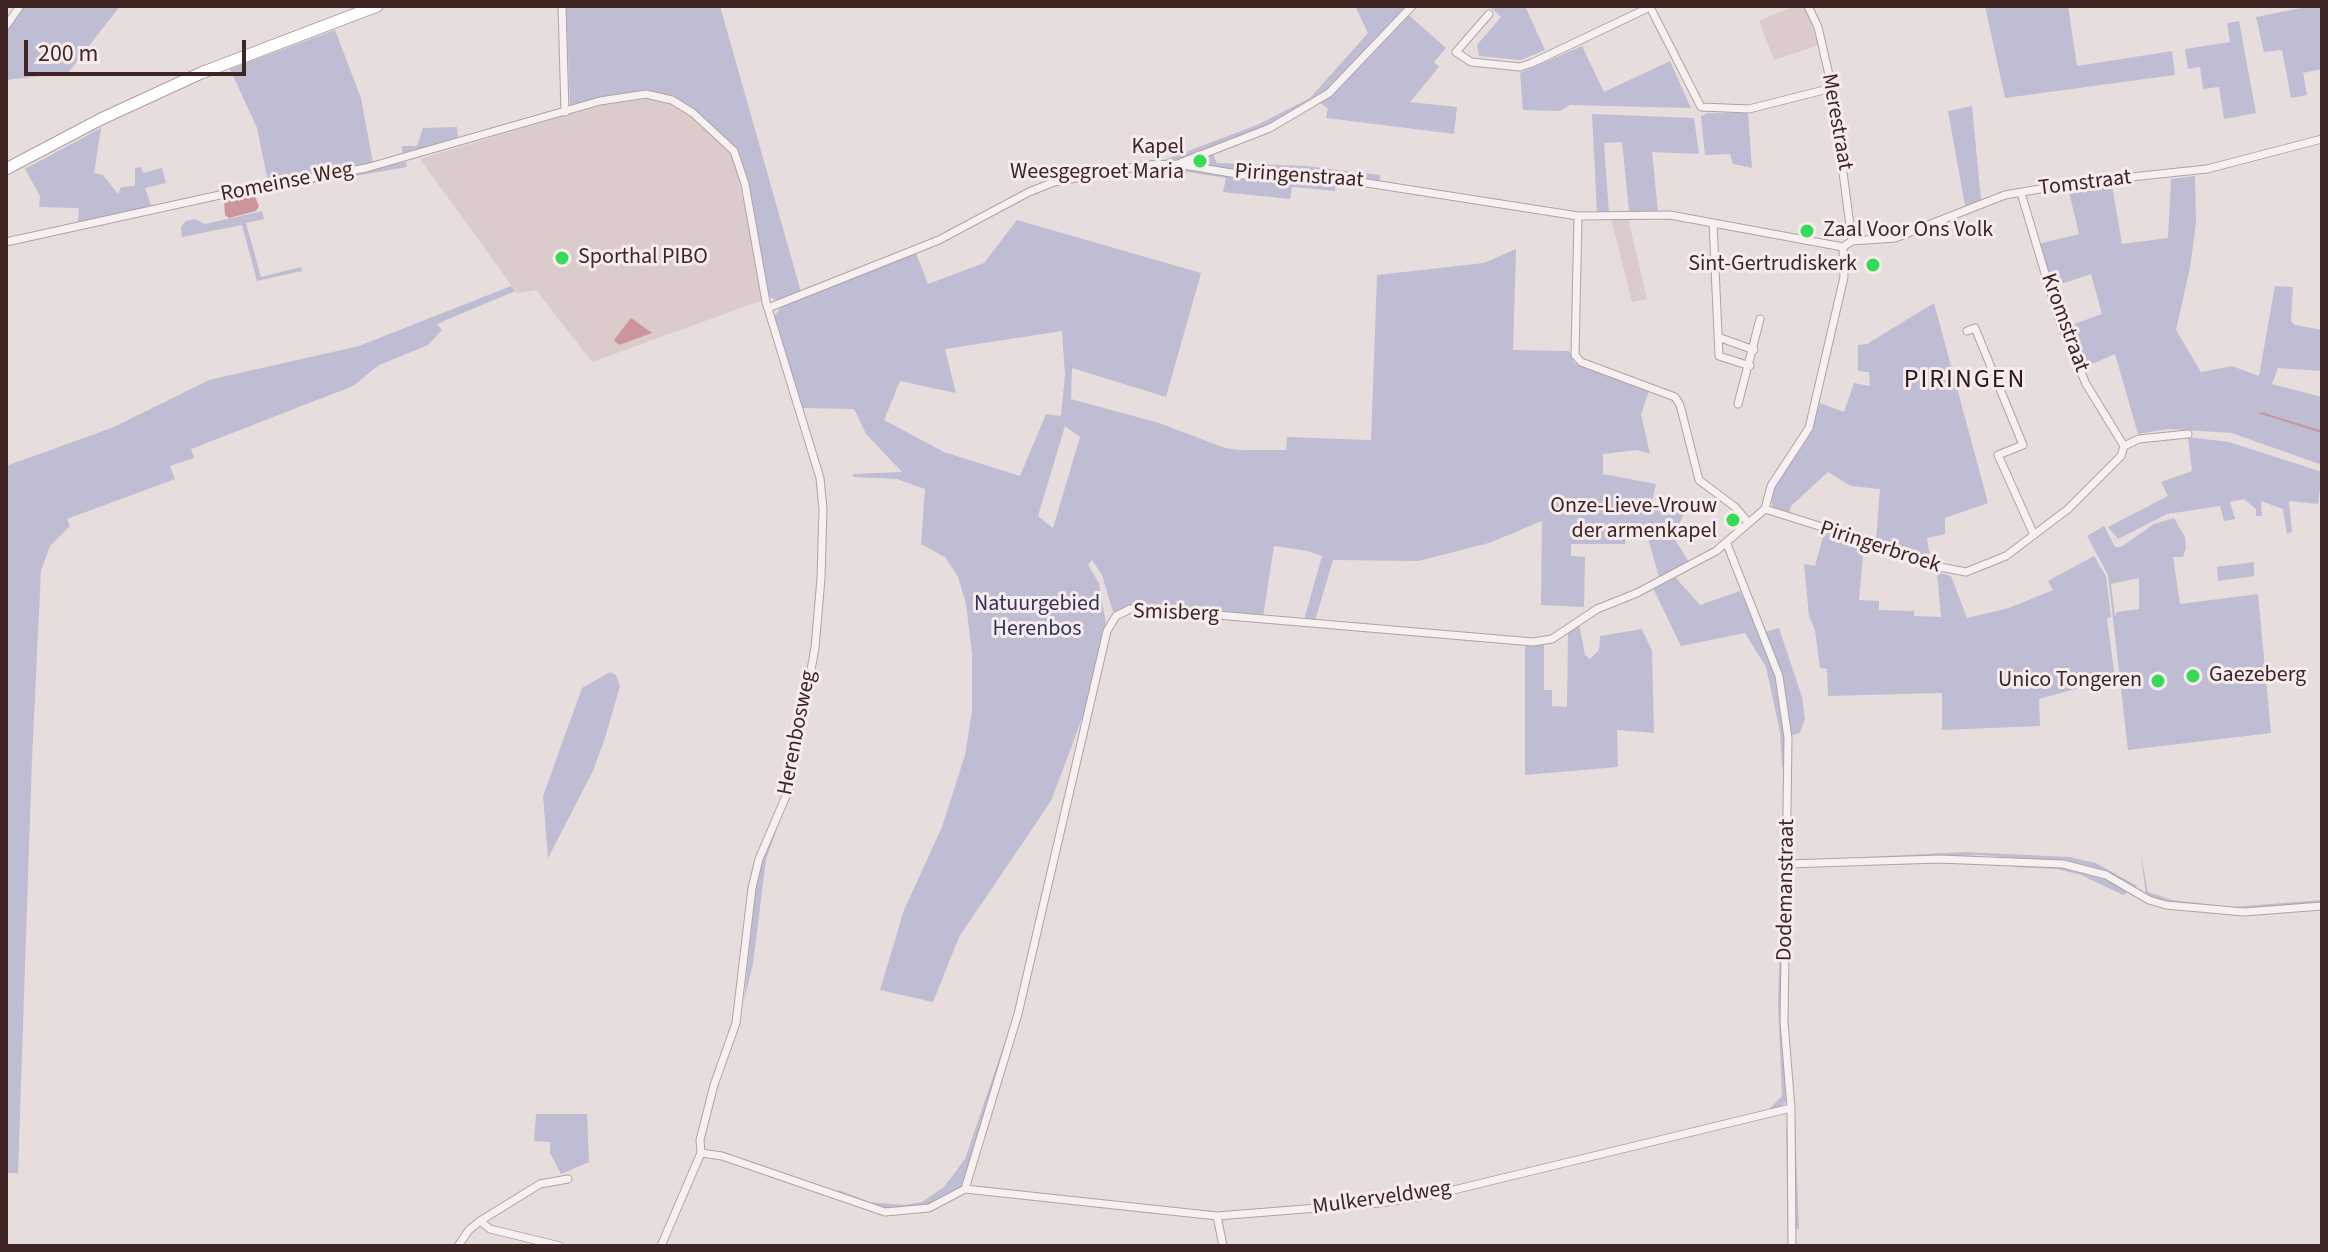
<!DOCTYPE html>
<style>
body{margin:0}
#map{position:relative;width:2328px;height:1252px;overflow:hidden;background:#e8dddd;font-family:"Source Sans 3",sans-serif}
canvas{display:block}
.frame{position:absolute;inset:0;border:8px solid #402525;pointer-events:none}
.scale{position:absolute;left:24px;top:40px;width:222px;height:36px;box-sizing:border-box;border:4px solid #402525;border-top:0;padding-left:10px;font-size:24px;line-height:28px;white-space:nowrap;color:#402525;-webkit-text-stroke:6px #f6eced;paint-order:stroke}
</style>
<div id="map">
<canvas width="2328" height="1252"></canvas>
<div class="frame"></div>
<div class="scale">200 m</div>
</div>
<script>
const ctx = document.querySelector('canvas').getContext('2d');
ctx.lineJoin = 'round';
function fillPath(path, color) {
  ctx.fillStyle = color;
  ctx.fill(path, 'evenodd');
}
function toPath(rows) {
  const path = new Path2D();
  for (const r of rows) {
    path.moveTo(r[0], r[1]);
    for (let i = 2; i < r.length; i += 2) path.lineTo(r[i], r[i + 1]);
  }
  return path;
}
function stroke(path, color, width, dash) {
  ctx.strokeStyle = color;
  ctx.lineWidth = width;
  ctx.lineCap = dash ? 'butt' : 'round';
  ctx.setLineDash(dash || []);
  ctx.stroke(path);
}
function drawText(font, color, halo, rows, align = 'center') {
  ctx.font = font + ' "Source Sans 3",sans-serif';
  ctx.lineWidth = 6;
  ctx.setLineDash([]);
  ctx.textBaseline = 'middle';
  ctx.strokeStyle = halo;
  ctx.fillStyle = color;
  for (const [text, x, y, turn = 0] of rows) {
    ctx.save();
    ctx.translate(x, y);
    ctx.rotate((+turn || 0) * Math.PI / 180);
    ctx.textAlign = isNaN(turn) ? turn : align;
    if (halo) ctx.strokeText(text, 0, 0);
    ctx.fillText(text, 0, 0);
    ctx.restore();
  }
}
fillPath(toPath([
 [1794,6,1805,6,1819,45,1774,60,1759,21],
 [654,98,673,104,711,131,735,160,763,300,592,362,536,290,517,293,420,159,600,105],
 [1628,218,1647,299,1632,302,1611,219]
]), '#dbcbcb');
fillPath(toPath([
 [25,6,120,6,68,73,6,80,6,32],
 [566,6,720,6,801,292,778,301,769,297,739,157,730,142,692,109,677,98,639,91,570,105],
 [1355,6,1408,6,1404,11,1446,48,1434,62,1439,67,1410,102,1457,107,1454,134,1326,118,1328,108,1315,100,1267,126,1210,148,1217,163,1306,166,1380,175,1380,181,1338,175,1335,191,1292,187,1290,199,1223,192,1226,178,1175,170,1176,161,1164,160,1257,125,1310,98,1368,33],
 [1490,6,1525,6,1545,50,1521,60,1479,56,1477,45,1501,17],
 [1985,6,2068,6,2077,66,2172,51,2175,75,2005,98],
 [2311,6,2322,6,2322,69,2303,73,2307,95,2291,98,2282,50,2264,52,2256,17],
 [2239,21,2256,113,2224,119,2219,87,2203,89,2200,67,2188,69,2185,49,2230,42,2227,23],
 [335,30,361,98,373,163,268,182,257,128,230,69],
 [1582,46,1604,92,1670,61,1691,108,1570,105,1560,111,1523,110,1520,73],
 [1972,106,1981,200,1965,206,1948,111],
 [1708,113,1748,113,1752,168,1733,164,1730,154,1705,155,1701,116],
 [1592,114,1694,118,1699,154,1652,152,1658,212,1629,211,1622,142,1604,143,1609,213,1597,213],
 [457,127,458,142,402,156,402,146,417,146,423,128],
 [101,128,94,173,103,175,118,194,121,187,135,186,135,168,141,167,143,173,162,168,166,183,145,188,152,208,78,223,79,208,39,207,40,196,25,169],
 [406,162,407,167,258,193,257,189],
 [2195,176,2196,223,2190,268,2176,330,2201,372,2232,366,2259,376,2275,286,2293,287,2291,321,2295,325,2322,330,2322,371,2278,368,2272,384,2322,397,2322,465,2232,433,2168,429,2138,434,2115,354,2083,368,2066,327,2102,314,2091,274,2052,287,2038,244,2079,234,2068,188,2112,185,2122,244,2168,238,2171,179],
 [262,211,264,219,246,223,261,277,301,267,302,271,257,281,242,225,182,237,181,227,186,221,195,219,205,224],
 [1017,220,1201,273,1166,397,1072,368,1071,399,1159,423,1225,448,1241,450,1286,450,1287,437,1371,440,1377,275,1484,263,1516,249,1513,350,1569,351,1575,364,1649,391,1641,414,1650,454,1637,450,1603,454,1603,474,1656,484,1652,502,1685,512,1678,526,1666,525,1690,564,1660,580,1644,525,1626,537,1625,544,1571,544,1571,556,1585,557,1584,607,1541,605,1542,521,1489,543,1418,561,1333,560,1315,621,1304,620,1322,556,1308,551,1274,546,1263,617,1129,606,1113,612,1102,575,1092,560,1088,565,1099,583,1106,624,1087,705,1051,801,959,937,933,1002,880,990,904,910,942,827,965,755,972,711,972,653,966,604,958,577,945,557,921,544,925,489,897,479,853,477,853,474,902,472,866,434,854,409,801,408,773,318,782,306,916,253,928,284,984,263],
 [1062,331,1065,375,1061,416,1046,414,1020,476,944,452,884,420,900,381,956,393,945,349],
 [1065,426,1080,437,1053,528,1038,516],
 [511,286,515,291,437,324,442,330,428,345,379,365,353,386,191,449,194,458,170,466,175,479,67,519,70,526,50,546,41,571,32,759,18,1173,8,1173,6,1200,6,466,114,427,209,380,359,346],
 [1934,303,1988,503,1945,518,1945,534,1927,538,1930,558,1876,540,1880,489,1851,486,1828,472,1791,506,1788,516,1773,510,1771,494,1777,480,1807,440,1820,403,1844,412,1854,383,1870,386,1869,372,1858,371,1858,345,1867,344],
 [2188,437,2229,442,2322,472,2318,504,2289,501,2292,532,2287,534,2283,509,2261,501,2262,516,2256,516,2256,509,2244,499,2230,502,2235,519,2224,521,2220,506,2167,514,2118,539,2108,527,2168,496,2161,482,2192,471],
 [2174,518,2185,537,2186,548,2183,557,2173,557,2180,604,2258,594,2271,733,2128,750,2108,575,2087,536,2104,526,2115,547,2121,547,2154,524],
 [2139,578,2139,609,2117,612,2115,616,2111,584],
 [1824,533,1864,545,1859,600,1879,601,1879,610,1914,611,1914,616,1941,617,1937,572,1951,576,1967,618,2009,608,2053,590,2048,581,2094,556,2106,576,2111,617,2107,618,2115,678,2039,699,2040,726,1942,730,1942,693,1828,696,1827,669,1820,668,1815,630,1809,616,1804,564,1815,566],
 [2254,562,2254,576,2218,581,2217,567],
 [1675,577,1700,605,1740,591,1759,630,1764,632,1779,628,1802,697,1805,719,1800,733,1786,737,1787,766,1782,767,1780,732,1766,667,1745,633,1681,646,1653,588],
 [1579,624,1585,655,1590,659,1599,650,1600,636,1642,629,1652,651,1654,733,1617,730,1618,767,1525,775,1525,645,1544,645,1544,690,1552,690,1552,706,1567,707,1568,632],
 [610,672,616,675,620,686,605,738,593,771,548,858,543,796,582,688],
 [777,829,766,859,753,964,744,1001,756,885,762,857],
 [1966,852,2069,857,2096,863,2137,886,2123,895,2081,875,2057,869,2014,867,2015,858,1979,855,1868,861,1867,857],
 [2141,854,2148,892,2172,900,2231,907,2322,900,2322,904,2274,910,2166,905,2146,896],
 [1783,936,1788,1099,1780,1109,1767,1111,1782,1096,1778,1002,1780,937],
 [1011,1024,965,1183,958,1191,917,1209,888,1210,837,1194,839,1190,869,1202,904,1205,922,1202,944,1187,965,1159],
 [536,1114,587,1114,589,1162,561,1174,550,1153,550,1142,534,1141],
 [1795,1127,1799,1229,1790,1229,1788,1246,1786,1129]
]), '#bfbdd3');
fillPath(toPath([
 [254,194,259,206,256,211,229,218,225,215,224,200],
 [631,318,652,333,619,345,614,340]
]), '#cc949b');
stroke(toPath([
 [2261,413,2322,432]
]), '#cc949b', 2);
const street = toPath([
 [562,6,565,112],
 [1808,6,1818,27,1832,88,1852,241],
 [1489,14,1456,52,1471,62,1520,67,1532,63,1650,7,1701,107,1749,109,1832,88],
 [6,26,20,6],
 [1180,163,1270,128,1329,93,1412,6],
 [2021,193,2059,320,2086,384,2124,446],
 [1578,216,1575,355,1581,362,1675,397,1680,405,1699,480,1735,507,1748,522],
 [1713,223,1719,356,1750,366],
 [1852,241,1895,238,2005,195,2074,183,2207,169,2322,139],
 [6,242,238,191,366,168,600,101,646,94,672,100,693,113,734,151,745,184,766,302,820,478,823,509,821,578,815,648,789,789,759,859,752,888,736,1023,714,1085,700,1140,701,1153,661,1246],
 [768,308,939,240,1029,192,1054,182,1146,165,1178,164,1243,175,1354,181,1578,216,1670,215,1843,247,1852,241],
 [1967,331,1975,328,2023,445,1998,455,2034,535],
 [1718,337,1754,350],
 [1738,404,1760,319],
 [1765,509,1911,555,1929,565,1966,572,2006,556,2068,509,2121,456,2124,446,2139,439,2188,434],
 [1727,544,1779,676,1788,738,1784,1022,1791,1108,1792,1246],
 [1787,864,1939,859,2063,864,2106,875,2149,900,2166,905,2244,912,2322,906],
 [701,1153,722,1156,885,1212,929,1208,965,1189],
 [965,1189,1018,1014,1107,631,1116,616,1130,609,1147,609,1533,642,1552,639,1597,609,1637,593,1716,551,1765,509,1771,486,1809,428,1844,277,1843,247],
 [965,1189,1217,1216,1380,1203,1437,1194,1791,1108],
 [1217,1216,1223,1246],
 [480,1221,490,1229,560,1246],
 [458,1246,469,1230,480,1221,540,1184,568,1179]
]);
const primary = toPath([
 [6,169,101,119,201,73,377,6]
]);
stroke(street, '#b2a2a2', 9);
stroke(primary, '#b59b9c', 13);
stroke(street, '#f6f0f0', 7);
stroke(primary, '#fff', 11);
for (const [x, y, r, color] of [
 [1200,161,8,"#35da56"],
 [1807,231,8,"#35da56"],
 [562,258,8,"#35da56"],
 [1873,265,8,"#35da56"],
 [1733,520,8,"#35da56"],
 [2193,676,8,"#35da56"],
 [2158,681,8,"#35da56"]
]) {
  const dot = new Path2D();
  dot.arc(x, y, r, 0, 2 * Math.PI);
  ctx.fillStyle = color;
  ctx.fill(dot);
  stroke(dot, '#f6eced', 3);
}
drawText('22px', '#402525', '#f6eced', [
 ["Merestraat",1836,122,80],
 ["Piringenstraat",1299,177,4],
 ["Romeinse Weg",287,183,-11],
 ["Tomstraat",2085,184,-7],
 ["Kromstraat",2064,323,70],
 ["Piringerbroek",1880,548,18],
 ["Smisberg",1176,614,2],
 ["Herenbosweg",798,733,-79],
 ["Dodemanstraat",1787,890,-89],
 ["Mulkerveldweg",1382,1199,-8]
]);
drawText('22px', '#402525', '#f6eced', [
 ["Kapel",1184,148],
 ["Weesgegroet Maria",1184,173],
 ["Zaal Voor Ons Volk",1823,231,"left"],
 ["Sporthal PIBO",578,258,"left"],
 ["Sint-Gertrudiskerk",1857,265],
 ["Onze-Lieve-Vrouw",1717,507],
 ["der armenkapel",1717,532],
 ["Gaezeberg",2209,676,"left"],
 ["Unico Tongeren",2142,681]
], 'right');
drawText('22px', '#38315d', '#f6eced', [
 ["Natuurgebied",1037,605],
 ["Herenbos",1037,630]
]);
ctx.letterSpacing = '2px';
drawText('26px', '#311817', '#f6eced', [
 ["PIRINGEN",1965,381]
]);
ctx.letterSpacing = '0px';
</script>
